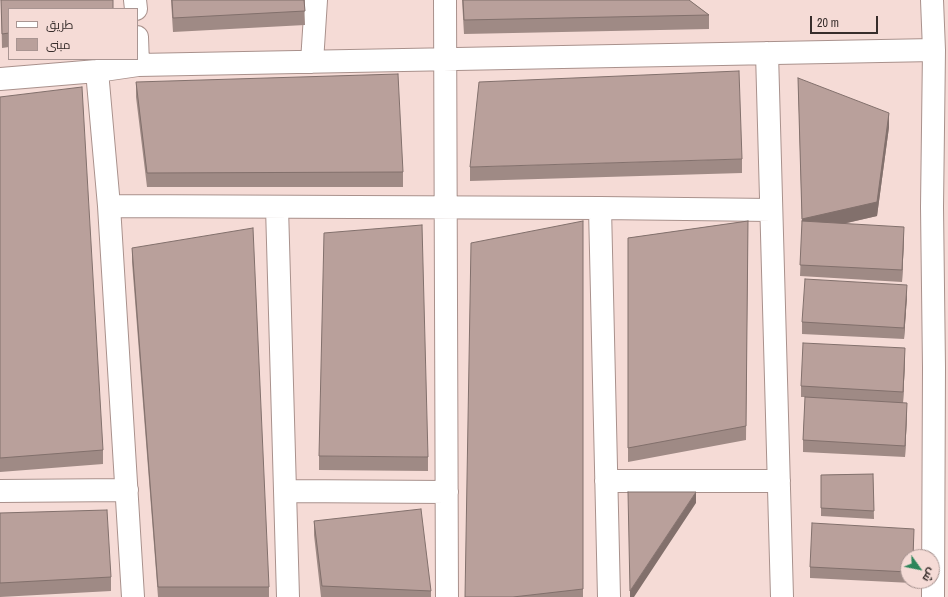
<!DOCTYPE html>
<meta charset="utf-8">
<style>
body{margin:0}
#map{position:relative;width:948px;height:597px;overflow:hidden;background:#f5dbd6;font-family:"Archivo Narrow",Cairo,sans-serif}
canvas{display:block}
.legend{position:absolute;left:8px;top:8px;width:130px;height:52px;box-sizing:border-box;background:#f5dbd6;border:1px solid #a99592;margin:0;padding:5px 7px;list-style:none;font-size:12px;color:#372d2b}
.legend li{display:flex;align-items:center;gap:8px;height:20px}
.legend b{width:20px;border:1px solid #a99592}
.north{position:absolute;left:900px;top:549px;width:40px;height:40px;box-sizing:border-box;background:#f5dbd6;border:1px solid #a99592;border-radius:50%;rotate:123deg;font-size:11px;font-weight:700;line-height:16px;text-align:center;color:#372d2b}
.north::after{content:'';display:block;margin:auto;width:14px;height:18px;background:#2d855a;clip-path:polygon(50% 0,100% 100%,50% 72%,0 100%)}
.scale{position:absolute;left:810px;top:16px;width:68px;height:18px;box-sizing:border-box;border:2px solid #372d2b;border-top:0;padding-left:5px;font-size:12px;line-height:14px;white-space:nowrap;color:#372d2b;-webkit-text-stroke:3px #f5dbd6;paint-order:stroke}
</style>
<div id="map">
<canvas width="948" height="597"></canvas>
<ul class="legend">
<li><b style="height:5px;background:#fff"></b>طريق</li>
<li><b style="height:11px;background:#b9a09b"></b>مبنى</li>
</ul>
<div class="north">ش</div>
<div class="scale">20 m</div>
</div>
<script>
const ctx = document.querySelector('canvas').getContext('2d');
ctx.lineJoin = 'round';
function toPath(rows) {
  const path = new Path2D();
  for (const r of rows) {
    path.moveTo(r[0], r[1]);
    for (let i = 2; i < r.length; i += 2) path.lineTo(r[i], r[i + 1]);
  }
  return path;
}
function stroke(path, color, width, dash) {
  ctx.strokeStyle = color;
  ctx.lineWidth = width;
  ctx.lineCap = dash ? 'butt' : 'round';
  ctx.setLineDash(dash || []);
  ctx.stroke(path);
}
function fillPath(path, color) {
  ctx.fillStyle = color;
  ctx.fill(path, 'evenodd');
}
const minor = toPath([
 [135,0,136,9],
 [445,0,447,597],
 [932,0,934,50,932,207,934,368,933,597],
 [137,37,138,65],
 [767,53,782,597],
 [312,62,316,0],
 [97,71,109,206,133,597],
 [0,79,97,71,138,65,934,50],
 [109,206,600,208,771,210],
 [277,207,288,597],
 [600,208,609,597],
 [606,481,779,481],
 [0,491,127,490],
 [285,491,447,492]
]);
stroke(minor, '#a9918c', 24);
stroke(minor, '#fff', 22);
fillPath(toPath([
 [1,0,113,0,9,9,9,47,2,48],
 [171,0,304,0,305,25,173,32],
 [462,0,689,0,709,15,709,29,464,34],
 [798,78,889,127,877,216,843,224,904,238,902,282,800,276,802,226],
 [136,82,403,172,403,187,147,187,136,97],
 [0,97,103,450,103,464,0,472],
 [742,159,742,173,470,181,470,167],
 [583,221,583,597,465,597],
 [748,221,746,440,628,462,628,238],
 [132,248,269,587,269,597,158,597,132,262],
 [907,296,904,339,802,334,802,322],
 [905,360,903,403,907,414,905,457,803,452,803,440,805,397,801,397,801,386],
 [319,456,428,457,428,471,319,470],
 [873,474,874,519,821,516,821,475],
 [314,521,431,591,431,597,321,597,314,535],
 [914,540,913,557,908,557,908,581,912,581,912,583,810,578,810,567],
 [0,570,111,577,111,591,0,597]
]), '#9f8a85');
fillPath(toPath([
 [889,113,889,127,877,216,802,233,802,219],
 [904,227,904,238,902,282,902,270],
 [907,285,907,296,904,339,904,328],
 [905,348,905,360,903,403,903,392],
 [907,403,907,414,905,457,905,446],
 [696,492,696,503,634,597,630,597,630,591]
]), '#82706c');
const building = toPath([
 [1,0,113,0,113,9,9,9,9,33,2,34,1,0],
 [172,0,304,0,305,11,173,18,172,0],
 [463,0,689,0,709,15,464,20,463,0],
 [739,71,742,159,470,167,479,82,739,71],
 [398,74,403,172,147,173,136,82,398,74],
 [798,78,889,113,877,202,802,219,798,78],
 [82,87,103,450,0,458,0,97,82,87],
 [583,221,583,589,513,597,465,597,471,243,583,221],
 [748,221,746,426,628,448,628,238,748,221],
 [802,221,904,227,902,270,800,265,802,221],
 [422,225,428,457,319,456,324,233,422,225],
 [253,228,269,587,158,587,132,248,253,228],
 [805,279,907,285,904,328,802,322,805,279],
 [803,343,905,348,903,392,801,386,803,343],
 [805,397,907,403,905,446,803,440,805,397],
 [873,474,874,511,821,508,821,475,873,474],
 [628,492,696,492,630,591,628,492],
 [421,509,431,591,322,586,314,521,421,509],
 [107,510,111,577,0,583,0,513,107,510],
 [812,523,914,529,913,557,908,557,908,572,810,567,812,523]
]);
fillPath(building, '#b9a09b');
stroke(building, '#82706c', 1);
</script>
